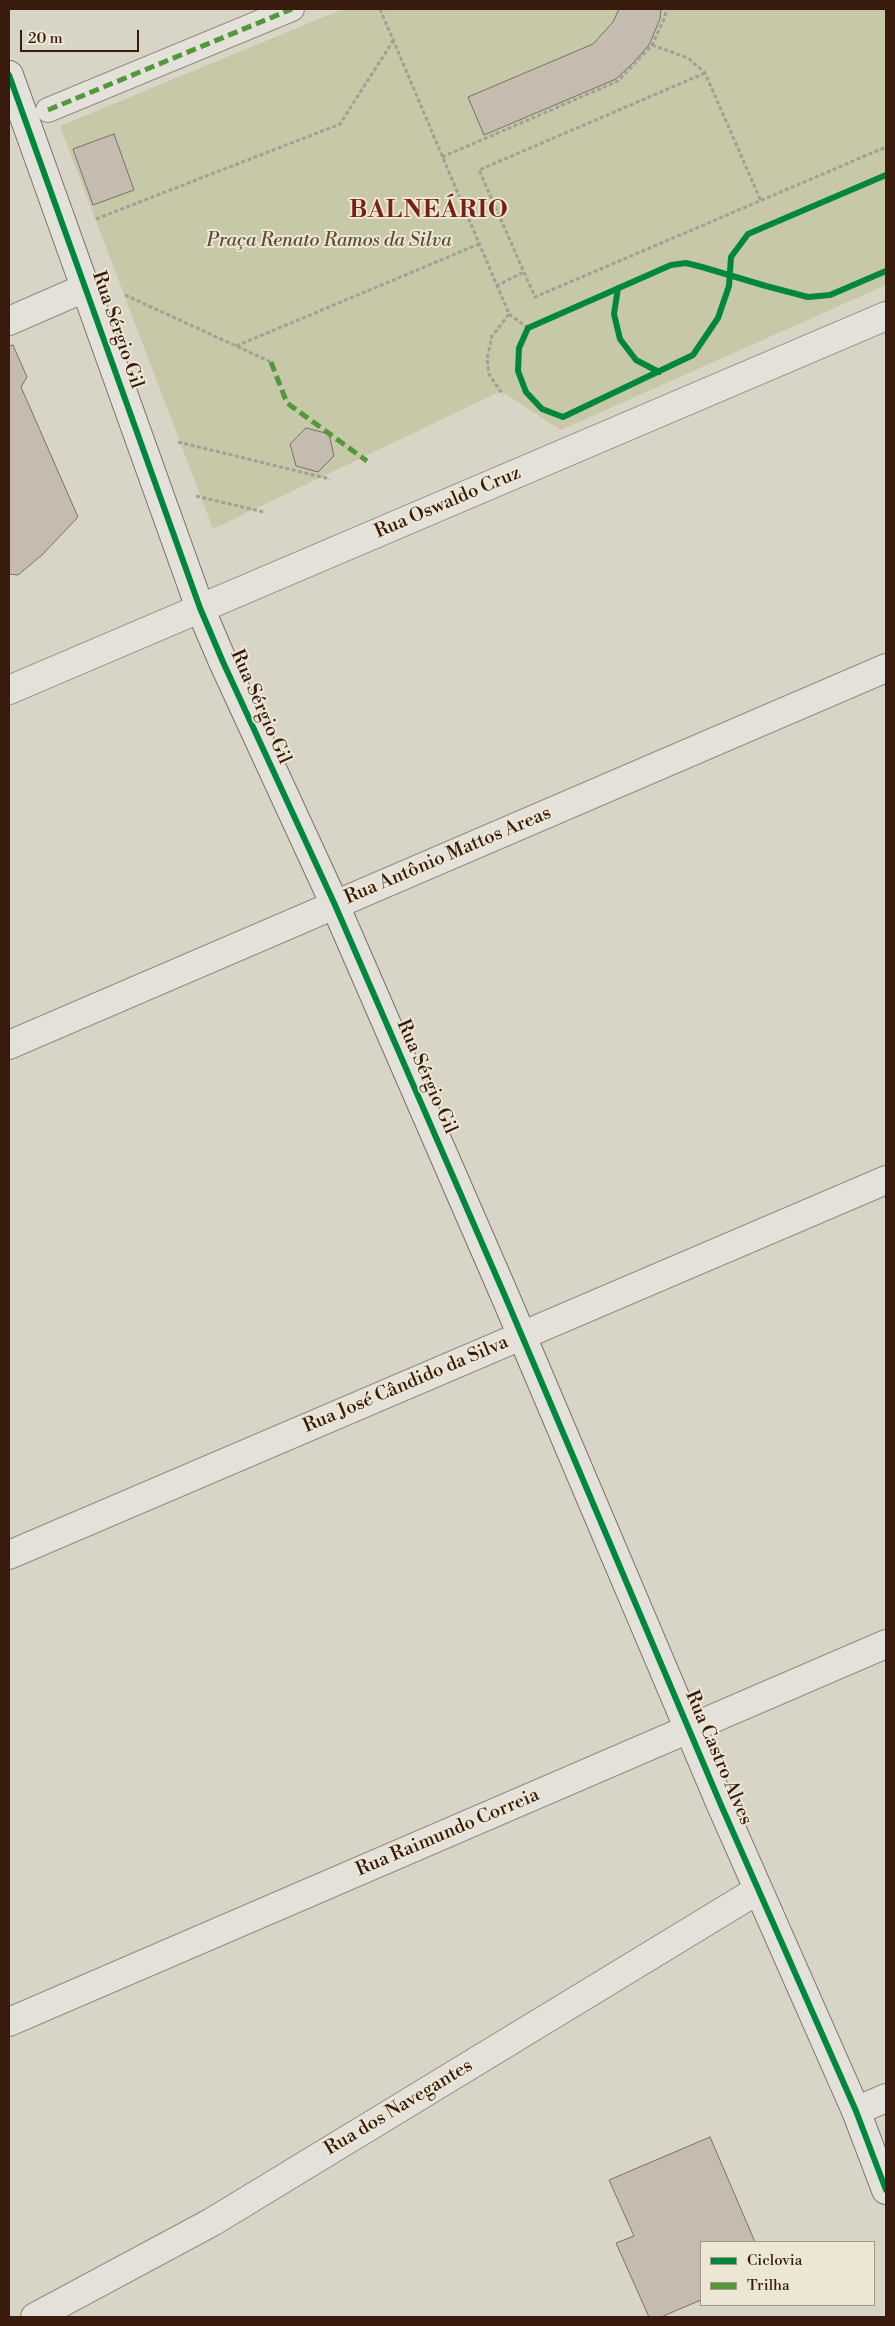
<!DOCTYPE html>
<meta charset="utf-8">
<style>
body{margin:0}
#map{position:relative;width:895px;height:2326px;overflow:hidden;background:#d9d5c6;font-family:"Libre Bodoni",serif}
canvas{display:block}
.frame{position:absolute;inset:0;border:10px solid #381b0d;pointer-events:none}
.legend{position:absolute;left:700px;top:2241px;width:175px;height:65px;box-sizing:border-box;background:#ece7d5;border:1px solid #a49585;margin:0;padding:6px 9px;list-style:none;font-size:15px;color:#381b0d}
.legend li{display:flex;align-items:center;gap:10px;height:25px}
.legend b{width:25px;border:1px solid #a49585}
.scale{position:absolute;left:20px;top:30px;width:119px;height:22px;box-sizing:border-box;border:2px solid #381b0d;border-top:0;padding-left:6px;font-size:15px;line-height:18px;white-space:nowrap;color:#381b0d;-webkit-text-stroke:4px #ece7d5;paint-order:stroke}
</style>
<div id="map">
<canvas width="895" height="2326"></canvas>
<div class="frame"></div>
<ul class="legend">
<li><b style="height:6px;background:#00873e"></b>Ciclovia</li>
<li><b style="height:6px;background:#52993b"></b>Trilha</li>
</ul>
<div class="scale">20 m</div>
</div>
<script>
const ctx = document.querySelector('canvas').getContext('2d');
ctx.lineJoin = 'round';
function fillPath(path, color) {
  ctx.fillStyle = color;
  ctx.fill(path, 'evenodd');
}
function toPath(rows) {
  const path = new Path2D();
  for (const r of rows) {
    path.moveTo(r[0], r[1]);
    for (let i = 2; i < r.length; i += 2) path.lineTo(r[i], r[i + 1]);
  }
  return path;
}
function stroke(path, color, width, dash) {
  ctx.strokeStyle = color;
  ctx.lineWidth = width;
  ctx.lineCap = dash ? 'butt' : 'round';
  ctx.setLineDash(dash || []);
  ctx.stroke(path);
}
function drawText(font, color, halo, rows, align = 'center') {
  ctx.font = font + ' "Libre Bodoni",serif';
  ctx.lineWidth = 4;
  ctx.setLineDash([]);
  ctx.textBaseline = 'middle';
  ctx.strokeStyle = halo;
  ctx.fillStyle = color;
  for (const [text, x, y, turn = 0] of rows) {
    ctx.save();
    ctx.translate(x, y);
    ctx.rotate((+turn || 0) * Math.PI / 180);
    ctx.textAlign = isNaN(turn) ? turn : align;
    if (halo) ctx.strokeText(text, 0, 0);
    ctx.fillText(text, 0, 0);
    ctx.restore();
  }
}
fillPath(toPath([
 [343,9,886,9,886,285,561,430,501,391,213,529,60,126]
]), '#c7c8a7');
const building = toPath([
 [619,9,661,9,660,19,649,45,633,63,616,79,484,135,468,97,593,44,613,22,619,9],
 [114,134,134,190,93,205,73,149,114,134],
 [13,345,27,377,21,387,78,517,42,555,18,575,9,574,9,346,13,345],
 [306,428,329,434,334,456,318,472,296,466,290,444,306,428],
 [710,2137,755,2242,701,2242,701,2300,661,2317,649,2317,616,2243,634,2236,609,2180,710,2137]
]);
fillPath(building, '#c6bbaf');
stroke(building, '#797168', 1);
const pedestrian = toPath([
 [48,110,292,9]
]);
const minor = toPath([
 [9,321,87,287],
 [9,690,886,316],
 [9,1045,886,668],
 [9,2022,886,1644],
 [856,2111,886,2098],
 [35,2317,212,2222,758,1890]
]);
const tertiary = toPath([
 [9,1555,886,1180]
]);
const secondary = toPath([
 [9,75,200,608,223,662,335,905,505,1296,721,1805,856,2111,886,2190]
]);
stroke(pedestrian, '#908a80', 26);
stroke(minor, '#908a80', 30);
stroke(tertiary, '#908a80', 30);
stroke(secondary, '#797168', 30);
stroke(toPath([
 [380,9,509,314,492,336,487,359,489,374,503,395],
 [652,45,688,58,705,73,761,201],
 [705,73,479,170,535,297,886,147],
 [442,157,618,81,652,45,665,17,666,9],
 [96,219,340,124,393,41],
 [496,286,524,272],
 [125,295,271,362],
 [509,314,528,328],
 [236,346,479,244],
 [178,442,330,479],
 [196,496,264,512]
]), '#a39f97', 3, [4, 2.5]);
stroke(pedestrian, '#e3e1d9', 24);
stroke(minor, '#e3e1d9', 28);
stroke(tertiary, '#e3e1d9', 28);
stroke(secondary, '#e3e1d9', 28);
stroke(toPath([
 [48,110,292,9],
 [271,362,287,403,367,461]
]), '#52993b', 5, [10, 5]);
stroke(toPath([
 [9,75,200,608,223,662,335,905,505,1296,721,1805,856,2111,886,2190],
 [886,175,748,234,731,257,729,286,718,318,693,355,563,417,542,409,526,392,518,371,519,348,528,328,671,265,686,263,702,267,766,286,808,297,830,295,886,271],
 [618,288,614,314,620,339,636,360,659,372]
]), '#00873e', 6);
drawText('italic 19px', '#5f4c33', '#ece7d5', [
 ["Praça Renato Ramos da Silva",329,241]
]);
drawText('19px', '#381b0d', '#ece7d5', [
 ["Rua Sérgio Gil",117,330,71],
 ["Rua Oswaldo Cruz",448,503,-23],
 ["Rua Sérgio Gil",260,707,66],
 ["Rua Antônio Mattos Areas",448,856,-23],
 ["Rua Sérgio Gil",426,1077,66],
 ["Rua José Cândido da Silva",406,1385,-23],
 ["Rua Castro Alves",718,1758,67],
 ["Rua Raimundo Correia",448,1833,-23],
 ["Rua dos Navegantes",399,2108,-31]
]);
ctx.letterSpacing = '1px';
drawText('bold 24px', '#7a1f14', '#ece7d5', [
 ["BALNEÁRIO",429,211]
]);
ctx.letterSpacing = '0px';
</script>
